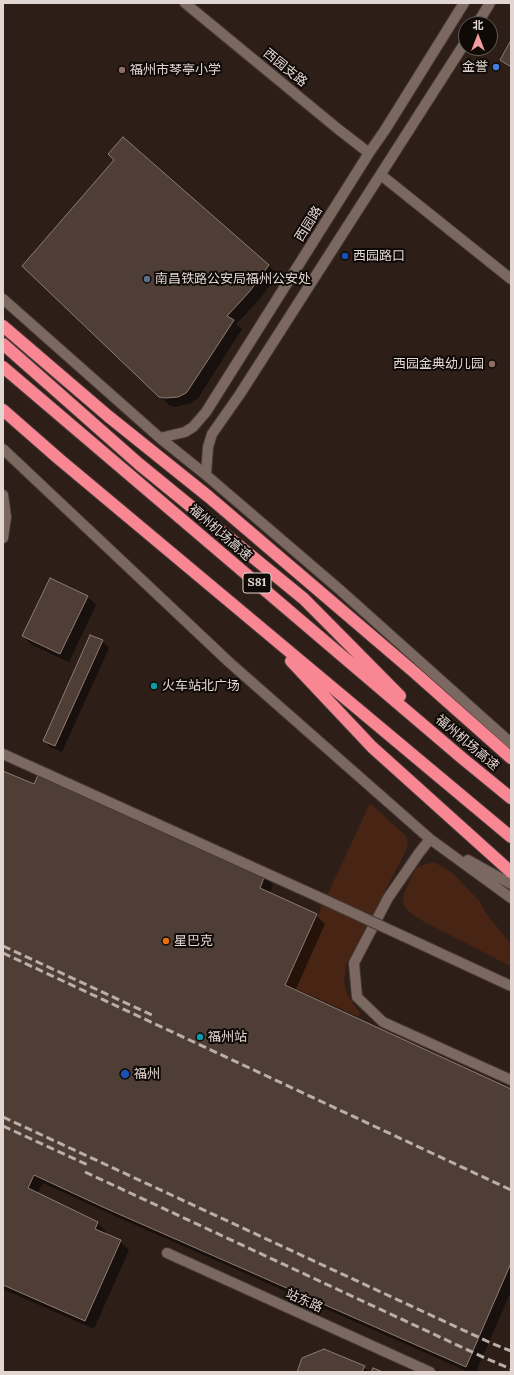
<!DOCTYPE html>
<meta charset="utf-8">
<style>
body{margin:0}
#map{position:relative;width:514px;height:1375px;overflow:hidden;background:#2d1e17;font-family:Lora,"Noto Sans SC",serif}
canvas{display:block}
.frame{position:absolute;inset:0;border:4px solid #e1d6d1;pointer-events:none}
.north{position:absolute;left:458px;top:16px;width:40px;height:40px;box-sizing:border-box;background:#100a07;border:1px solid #645c58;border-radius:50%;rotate:0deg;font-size:11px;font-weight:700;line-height:16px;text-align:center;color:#e1d6d1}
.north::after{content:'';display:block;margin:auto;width:14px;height:18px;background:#f49aa0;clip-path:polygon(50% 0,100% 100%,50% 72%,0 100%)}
</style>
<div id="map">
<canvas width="514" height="1375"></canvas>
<div class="frame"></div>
<div class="north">北</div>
</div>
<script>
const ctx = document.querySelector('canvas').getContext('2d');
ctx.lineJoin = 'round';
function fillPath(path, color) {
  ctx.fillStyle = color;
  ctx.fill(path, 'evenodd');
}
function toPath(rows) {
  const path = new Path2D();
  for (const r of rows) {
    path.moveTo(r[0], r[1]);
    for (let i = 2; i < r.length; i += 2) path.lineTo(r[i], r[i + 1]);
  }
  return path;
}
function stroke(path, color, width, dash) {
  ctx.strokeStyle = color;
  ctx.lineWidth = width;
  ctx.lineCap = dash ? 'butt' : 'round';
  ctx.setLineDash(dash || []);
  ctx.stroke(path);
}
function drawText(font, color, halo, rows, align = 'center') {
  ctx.font = font + ' Lora,"Noto Sans SC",serif';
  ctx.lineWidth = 4;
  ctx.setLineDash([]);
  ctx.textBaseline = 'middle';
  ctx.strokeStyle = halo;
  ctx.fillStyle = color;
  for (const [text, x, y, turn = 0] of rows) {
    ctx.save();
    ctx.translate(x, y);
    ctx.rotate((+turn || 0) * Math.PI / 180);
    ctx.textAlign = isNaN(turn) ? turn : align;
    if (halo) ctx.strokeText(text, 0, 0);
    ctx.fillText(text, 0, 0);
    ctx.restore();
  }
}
fillPath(toPath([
 [370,803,405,835,408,842,406,851,347,963,344,980,346,991,352,1002,360,1013,359,1017,286,984],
 [434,862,453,873,480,902,486,913,511,944,511,964,508,965,421,920,407,910,403,904,404,894,409,881,416,868,423,865]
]), '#472414');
fillPath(toPath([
 [511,42,511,69,501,60],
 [123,138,278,274,259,300,236,324,242,329,198,398,191,403,175,407,169,405,32,275,115,160],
 [88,597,96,605,69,662,32,645,23,636],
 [102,641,109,648,62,752,50,747,44,740],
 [3,772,264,876,273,885,270,893,316,915,325,924,295,991,511,1090,511,1291,476,1372,469,1372,115,1216,43,1183,37,1194,98,1223,106,1232,105,1235,120,1241,129,1250,94,1329,3,1289],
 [364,1367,369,1372,298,1372]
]), '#0007');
const building = toPath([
 [511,40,511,67,500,60,511,40],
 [123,137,269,265,250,291,227,316,234,320,189,389,186,393,178,397,165,398,159,397,22,266,114,160,108,154,123,137],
 [50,578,88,596,60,654,22,636,50,578],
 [90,635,103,640,55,746,43,741,90,635],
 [41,769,265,875,260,888,317,914,285,985,511,1089,511,1263,466,1367,105,1208,34,1175,28,1188,98,1222,95,1229,121,1240,85,1321,3,1285,3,771,34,784,41,769],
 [324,1349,365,1366,362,1372,297,1372,302,1358,324,1349],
 [373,1368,383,1372,371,1372,373,1368]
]);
fillPath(building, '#4f3e36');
stroke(building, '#8e7c73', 1);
const tertiary = toPath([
 [185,3,338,129,369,153],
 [381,175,511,279],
 [167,1253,430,1372]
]);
const secondary = toPath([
 [477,24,490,3],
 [3,299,160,438,206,475,339,589,511,743],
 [160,438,185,432,193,427,206,412,369,153,385,130,464,3],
 [3,449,230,663,430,839,511,898],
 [206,475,208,447,212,434,240,394,466,41],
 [3,495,6,517,3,538],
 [3,754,323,899],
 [430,839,419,853,388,898,354,963,357,997,383,1022,511,1080],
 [468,860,511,884]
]);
const motorway = toPath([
 [3,326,108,416,209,497,414,672,511,758],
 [3,344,139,464,304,599,400,696],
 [3,367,462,758,511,798],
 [3,410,59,459,511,837],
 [291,661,372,747,511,872]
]);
stroke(tertiary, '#463935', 12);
stroke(secondary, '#463935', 12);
stroke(motorway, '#463935', 14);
stroke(tertiary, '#7b6961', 10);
stroke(secondary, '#7b6961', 10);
stroke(motorway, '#f88693', 12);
stroke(toPath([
 [3,946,154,1016],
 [3,953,511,1190],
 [3,1117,491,1343,511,1351],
 [3,1126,88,1165],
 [85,1172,485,1358,511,1369]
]), '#baaea8', 3, [8, 4]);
const secondaryBridge = toPath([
 [323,899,511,986]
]);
stroke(secondaryBridge, '#463935', 12, []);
stroke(secondaryBridge, '#7b6961', 10);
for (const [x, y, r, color] of [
 [496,67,4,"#3f7fe0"],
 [122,70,4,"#8d6e63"],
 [345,256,4,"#1a4fb4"],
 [147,279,4,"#5c6f8a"],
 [492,364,4,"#8d6e63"],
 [154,686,4,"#0f9aa8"],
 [166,941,4,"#e8710a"],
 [200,1037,4,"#0f9aa8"],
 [125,1074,5,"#1a4fb4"]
]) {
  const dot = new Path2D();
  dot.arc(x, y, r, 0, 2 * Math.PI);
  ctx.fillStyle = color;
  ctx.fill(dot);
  stroke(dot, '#100a07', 1.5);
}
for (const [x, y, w] of [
 [257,583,28]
]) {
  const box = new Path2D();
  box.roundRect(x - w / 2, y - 10, w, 20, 3);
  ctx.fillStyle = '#100a07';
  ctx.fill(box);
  stroke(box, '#e1d6d1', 1);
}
drawText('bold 12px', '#e1d6d1', null, [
 ["S81",257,583]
]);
drawText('13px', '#e1d6d1', '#100a07', [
 ["金誉",488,67,"right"],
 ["福州市琴亭小学",130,70],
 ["西园路口",353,256],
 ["南昌铁路公安局福州公安处",155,279],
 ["西园金典幼儿园",484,364,"right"],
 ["火车站北广场",162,686],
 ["星巴克",174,941],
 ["福州站",208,1037],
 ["福州",134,1074]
], 'left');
drawText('13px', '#e1d6d1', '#100a07', [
 ["西园支路",285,68,39],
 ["西园路",309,224,-58],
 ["福州机场高速",220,533,41],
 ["福州机场高速",467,743,40],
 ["站东路",304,1301,24]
]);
</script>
